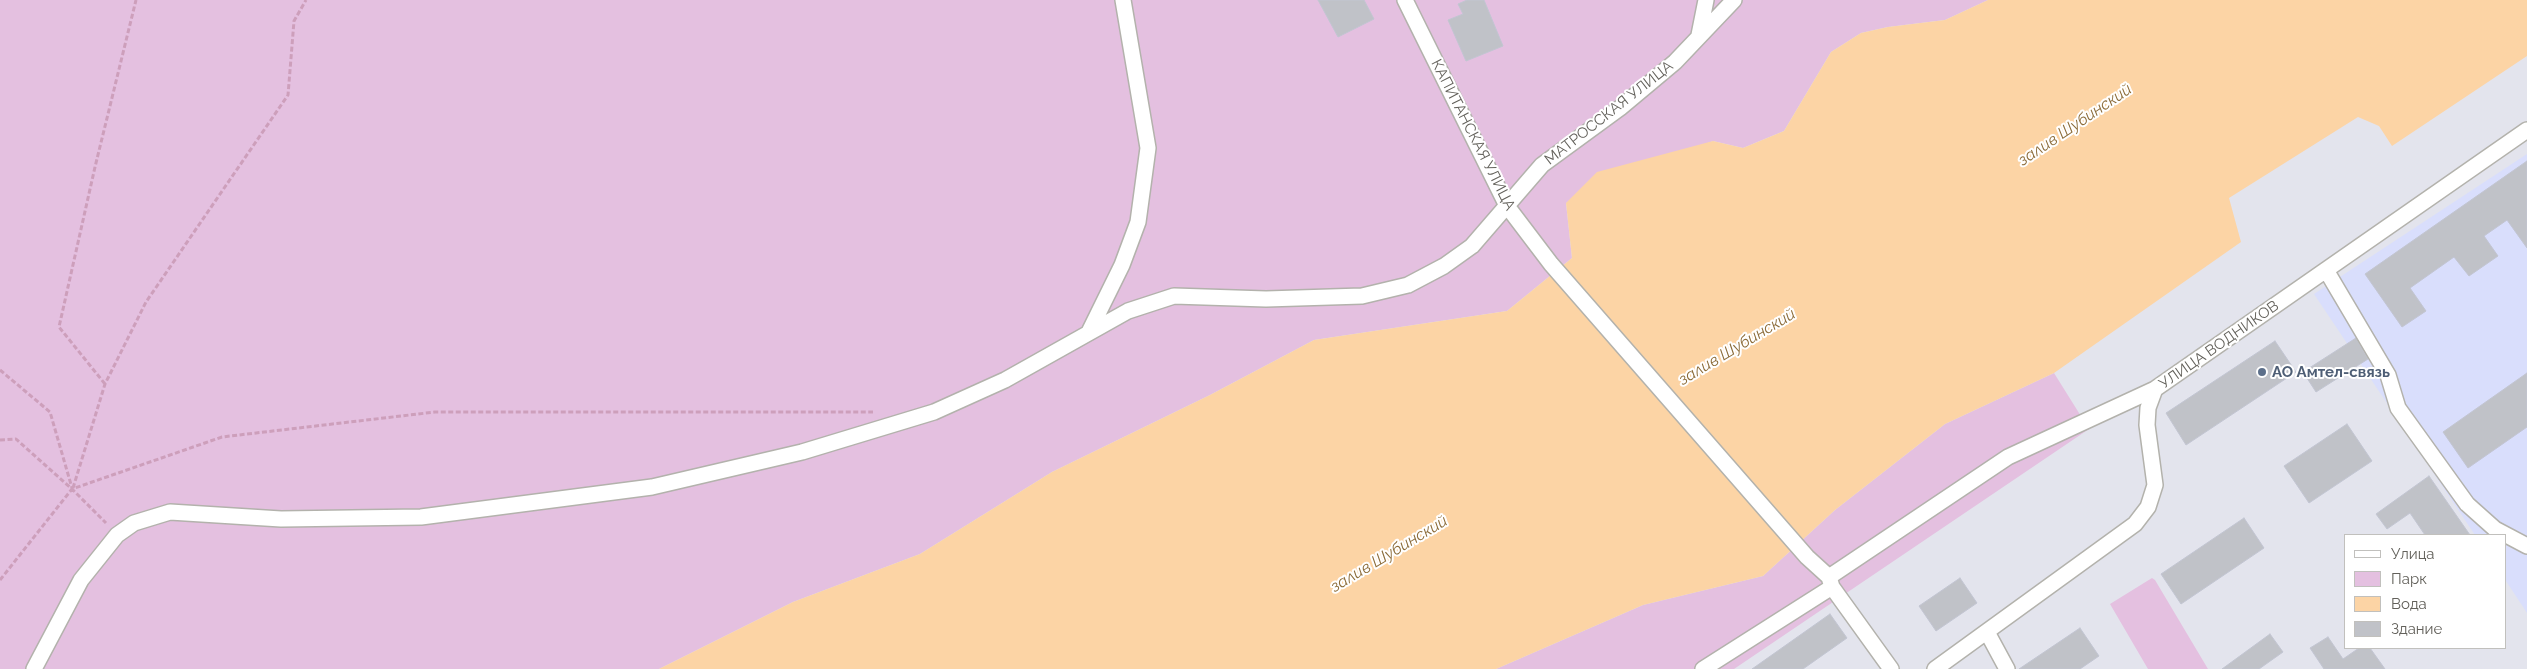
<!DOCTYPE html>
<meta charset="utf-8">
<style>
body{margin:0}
#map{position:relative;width:2527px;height:669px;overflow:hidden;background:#e3e4ed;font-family:Raleway,sans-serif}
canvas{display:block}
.legend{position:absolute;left:2344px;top:534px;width:162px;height:115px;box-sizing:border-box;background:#fff;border:1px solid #c1c0bd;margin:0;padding:6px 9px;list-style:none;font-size:15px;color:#63615b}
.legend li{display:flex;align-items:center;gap:10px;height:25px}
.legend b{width:25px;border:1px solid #c1c0bd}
</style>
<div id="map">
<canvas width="2527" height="669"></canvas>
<ul class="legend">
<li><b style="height:6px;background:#fff"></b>Улица</li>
<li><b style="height:14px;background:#e4c0e0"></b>Парк</li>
<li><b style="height:14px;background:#fcd4a5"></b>Вода</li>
<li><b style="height:14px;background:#c0c2c8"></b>Здание</li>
</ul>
</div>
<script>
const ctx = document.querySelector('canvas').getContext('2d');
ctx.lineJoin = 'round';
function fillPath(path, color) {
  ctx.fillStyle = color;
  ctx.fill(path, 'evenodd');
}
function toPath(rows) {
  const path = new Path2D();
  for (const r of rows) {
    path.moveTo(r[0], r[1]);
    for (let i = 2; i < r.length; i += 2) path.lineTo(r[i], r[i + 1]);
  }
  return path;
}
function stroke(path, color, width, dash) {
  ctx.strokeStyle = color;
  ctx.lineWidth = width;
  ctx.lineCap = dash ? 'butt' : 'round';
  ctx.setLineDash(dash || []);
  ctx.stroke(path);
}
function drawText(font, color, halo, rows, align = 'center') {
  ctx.font = font + ' Raleway,sans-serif';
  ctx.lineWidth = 4;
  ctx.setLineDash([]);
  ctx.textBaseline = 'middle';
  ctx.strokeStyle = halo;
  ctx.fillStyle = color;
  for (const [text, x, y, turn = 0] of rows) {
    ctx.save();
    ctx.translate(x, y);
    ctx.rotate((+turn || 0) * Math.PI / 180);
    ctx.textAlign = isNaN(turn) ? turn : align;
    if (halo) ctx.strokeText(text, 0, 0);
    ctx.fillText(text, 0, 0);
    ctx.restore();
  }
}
fillPath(toPath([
 [2527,154,2527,613,2506,581,2506,535,2475,535,2314,294]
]), '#d9defc');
fillPath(toPath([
 [0,0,1988,0,1945,20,1888,27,1861,33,1831,52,1784,131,1743,148,1713,141,1566,203,1572,258,1507,311,1314,340,1210,395,1052,472,920,554,793,602,659,669,0,669],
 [2054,373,2089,429,1734,669,1496,669,1643,605,1763,576,1835,510,1945,424],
 [2152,578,2155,580,2208,669,2148,669,2110,604]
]), '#e4c0e0');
fillPath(toPath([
 [1988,0,2527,0,2527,56,2392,146,2379,126,2358,117,2229,198,2241,242,2054,373,1945,424,1835,510,1763,576,1643,605,1496,669,659,669,793,602,920,554,1052,472,1210,395,1314,340,1507,311,1572,258,1566,203,1597,172,1713,141,1743,148,1784,131,1831,52,1861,33,1888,27,1945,20]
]), '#fcd4a5');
const building = toPath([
 [1318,0,1364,0,1374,19,1338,37,1318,0],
 [1467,0,1484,0,1503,46,1466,61,1448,20,1463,14,1458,4,1467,0],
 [2527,161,2527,248,2507,220,2484,236,2498,256,2469,276,2454,257,2410,288,2426,311,2402,327,2365,274,2527,161],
 [2356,338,2368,359,2316,392,2303,372,2356,338],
 [2275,341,2296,372,2186,445,2166,413,2275,341],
 [2527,373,2527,427,2468,468,2443,432,2527,373],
 [2347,424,2372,461,2309,503,2284,466,2347,424],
 [2429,476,2470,535,2425,535,2410,513,2387,529,2376,514,2429,476],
 [2244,518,2264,548,2181,604,2161,574,2244,518],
 [1960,578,1977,603,1936,631,1919,606,1960,578],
 [1830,614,1847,638,1803,669,1752,669,1830,614],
 [2080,628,2099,656,2080,669,2019,669,2080,628],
 [2270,634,2283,652,2259,669,2222,669,2270,634],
 [2328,637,2343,659,2359,648,2370,648,2385,669,2324,669,2310,648,2328,637]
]);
fillPath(building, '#c0c2c8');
stroke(building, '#c2c5d2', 1);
const minor = toPath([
 [1405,0,1507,206,1551,264,1807,557,1829,577,1832,587,1891,669],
 [1699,35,1706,0],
 [2326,270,2388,375,2398,408,2467,504,2495,529,2527,546],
 [1089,332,1122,265,1138,222,1148,148,1123,0],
 [1829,577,2008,457,2155,389],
 [1987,632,2007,669],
 [34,669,81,580,117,535,134,523,170,512,281,519,421,517,652,487,802,452,934,412,1005,380,1128,311,1174,296,1266,299,1362,296,1408,285,1444,266,1472,246,1542,165,1620,108,1675,62,1734,0],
 [1703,669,1832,587],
 [1935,669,2135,524,2148,507,2155,485,2147,425,2148,408,2155,389,2527,130]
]);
stroke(minor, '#b3b2ac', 18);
stroke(toPath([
 [0,370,50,412,72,488],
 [105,384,59,327,95,167,136,0],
 [0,440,16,439,72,489,106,523],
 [73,488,105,384,146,302,288,95,294,21,306,0],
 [0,580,72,489,222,437,435,412,873,412]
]), '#cd9fbb', 3, [5, 2.5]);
stroke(minor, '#fff', 15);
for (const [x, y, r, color] of [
 [2262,372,5,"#5c6f8a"]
]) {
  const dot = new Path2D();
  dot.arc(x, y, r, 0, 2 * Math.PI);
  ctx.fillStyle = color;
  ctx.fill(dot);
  stroke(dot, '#fff', 2);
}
drawText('15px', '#63615b', '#fff', [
 ["МАТРОССКАЯ УЛИЦА",1609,113,-38],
 ["КАПИТАНСКАЯ УЛИЦА",1473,135,63],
 ["УЛИЦА ВОДНИКОВ",2219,345,-35]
]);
drawText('bold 15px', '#4e5e75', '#fff', [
 ["АО Амтел-связь",2272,372]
], 'left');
drawText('italic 16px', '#8b6b38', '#fff', [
 ["залив Шубинский",2075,125,-34],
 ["залив Шубинский",1737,347,-31],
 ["залив Шубинский",1389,554,-31]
]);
</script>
